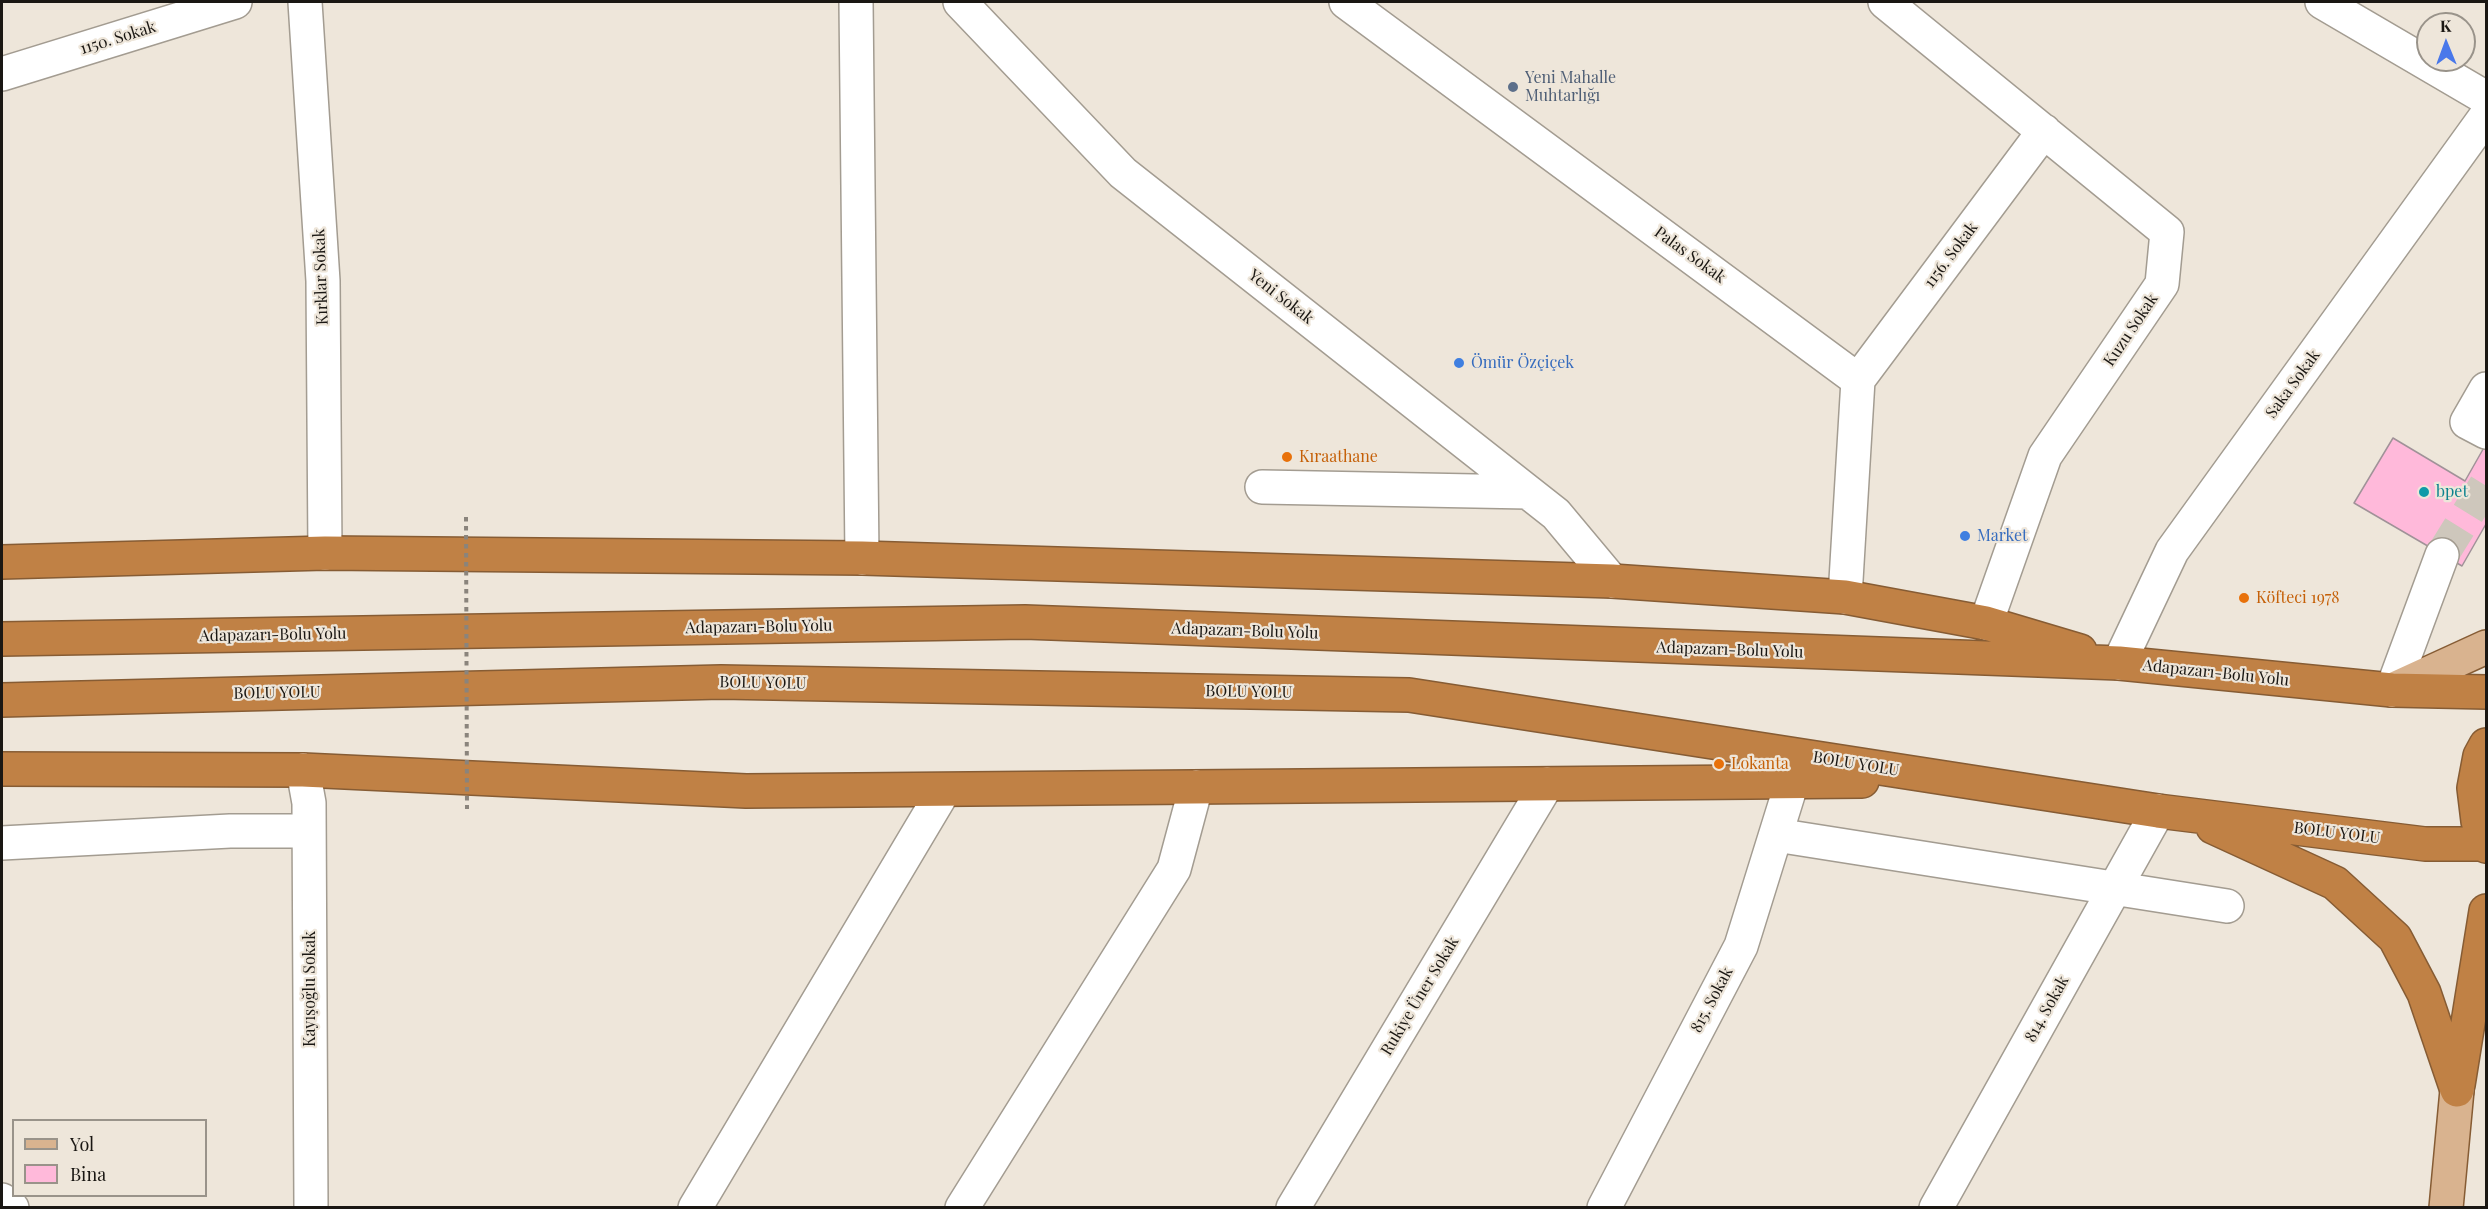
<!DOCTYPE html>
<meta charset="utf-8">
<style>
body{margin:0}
#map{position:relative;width:2488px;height:1209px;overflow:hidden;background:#eee6da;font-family:"Playfair Display",serif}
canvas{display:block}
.frame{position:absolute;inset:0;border:3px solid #1a1713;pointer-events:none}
.legend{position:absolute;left:12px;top:1119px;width:195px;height:78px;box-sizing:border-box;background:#eee6da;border:2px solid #99938a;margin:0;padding:8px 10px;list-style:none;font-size:18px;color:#1a1713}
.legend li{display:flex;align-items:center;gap:12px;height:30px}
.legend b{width:30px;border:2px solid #99938a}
.north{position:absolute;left:2416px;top:12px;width:60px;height:60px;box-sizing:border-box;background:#eee6da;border:2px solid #99938a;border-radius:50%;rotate:359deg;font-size:16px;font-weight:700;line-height:24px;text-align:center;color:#1a1713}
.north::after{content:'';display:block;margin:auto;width:21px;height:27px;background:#4978ea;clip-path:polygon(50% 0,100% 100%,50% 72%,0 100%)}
</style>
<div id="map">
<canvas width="2488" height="1209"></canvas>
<div class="frame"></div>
<ul class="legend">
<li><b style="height:8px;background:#d9b38f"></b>Yol</li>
<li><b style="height:16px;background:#ffb9da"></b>Bina</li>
</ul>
<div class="north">K</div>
</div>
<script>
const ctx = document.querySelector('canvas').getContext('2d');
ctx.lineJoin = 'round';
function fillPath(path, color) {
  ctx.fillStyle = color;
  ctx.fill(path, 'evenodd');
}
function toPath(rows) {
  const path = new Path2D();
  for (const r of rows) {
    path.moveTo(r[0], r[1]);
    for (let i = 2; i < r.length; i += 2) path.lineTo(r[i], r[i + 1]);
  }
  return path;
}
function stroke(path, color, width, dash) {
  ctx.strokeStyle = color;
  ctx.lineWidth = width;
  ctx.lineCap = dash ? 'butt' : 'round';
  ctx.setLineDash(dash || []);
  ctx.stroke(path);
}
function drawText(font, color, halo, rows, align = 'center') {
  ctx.font = font + ' "Playfair Display",serif';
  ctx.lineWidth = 4.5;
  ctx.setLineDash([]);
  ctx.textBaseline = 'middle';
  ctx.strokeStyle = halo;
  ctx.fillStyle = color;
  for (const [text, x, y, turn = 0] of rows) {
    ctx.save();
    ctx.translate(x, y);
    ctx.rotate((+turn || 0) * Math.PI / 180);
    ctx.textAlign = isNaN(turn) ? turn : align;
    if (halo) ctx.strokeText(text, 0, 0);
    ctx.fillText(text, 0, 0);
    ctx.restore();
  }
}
const building = toPath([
 [2393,438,2465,481,2486,444,2486,524,2462,566,2354,503,2393,438]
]);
fillPath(building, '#ffb9da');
stroke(building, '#a09298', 1.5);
stroke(toPath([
 [2442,555,2486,484]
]), '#cec7bc', 33, [33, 16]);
const minor = toPath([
 [305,2,323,281,325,553],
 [856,2,862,558],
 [960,2,1123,173,1556,514,1612,581],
 [1346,2,1858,380,1845,597],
 [1885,2,2167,232,2162,284,2045,456,1986,623],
 [2322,2,2486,98],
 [2,74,235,2],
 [1858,380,2044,131],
 [2486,389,2467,422,2486,432],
 [1262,487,1528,492],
 [2119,663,2172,551,2486,116],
 [2392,690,2442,555],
 [303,770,309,803,311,1208],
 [1776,835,2227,906],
 [2,843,230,831,309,831],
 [2,1200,12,1208],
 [695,1208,944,790],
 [962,1208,1174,869,1196,787],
 [1293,1208,1547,784],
 [1604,1208,1741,946,1792,782],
 [1936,1208,2158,811]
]);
const major = toPath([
 [2392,690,2486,647],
 [2446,1208,2457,1090]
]);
const highway = toPath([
 [2,562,325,553,862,558,1612,581,1845,597,1986,623,2080,651],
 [2,639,1025,622,2119,663,2392,690,2486,692],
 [2,700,721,682,1409,695,2158,811,2425,844,2485,844],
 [2486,745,2480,756,2474,788,2478,821,2486,846],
 [2,769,303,770,746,791,1862,781],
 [2213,827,2335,883,2395,938,2424,993,2457,1090],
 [2458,1085,2486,911]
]);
stroke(minor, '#a39c91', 36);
stroke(major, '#865c34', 36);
stroke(highway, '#865c34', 36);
stroke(minor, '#fff', 33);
stroke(major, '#d9b38f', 33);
stroke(highway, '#c08145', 33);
stroke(toPath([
 [466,517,467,809]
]), '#8a847c', 4, [4.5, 4.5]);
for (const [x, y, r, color] of [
 [1513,87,6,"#5c6f8a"],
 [1459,363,6,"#3f7fe0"],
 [1287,457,6,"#e8710a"],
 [2424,492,6,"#0f9aa8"],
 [1965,536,6,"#3f7fe0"],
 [2244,598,6,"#e8710a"],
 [1719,764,6,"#e8710a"]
]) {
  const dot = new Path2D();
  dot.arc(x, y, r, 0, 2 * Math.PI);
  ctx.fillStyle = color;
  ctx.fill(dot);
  stroke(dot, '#eee6da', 2);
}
drawText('16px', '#1a1713', '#eee6da', [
 ["1150. Sokak",118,38,-17],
 ["Palas Sokak",1690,255,36],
 ["1156. Sokak",1951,255,-53],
 ["Kırklar Sokak",321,277,-92],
 ["Yeni Sokak",1281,297,38],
 ["Kuzu Sokak",2131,330,-56],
 ["Saka Sokak",2293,384,-54],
 ["Adapazarı-Bolu Yolu",759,627,-1],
 ["Adapazarı-Bolu Yolu",1245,631,2],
 ["Adapazarı-Bolu Yolu",273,635,-1],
 ["Adapazarı-Bolu Yolu",1730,650,2],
 ["Adapazarı-Bolu Yolu",2216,673,6],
 ["BOLU YOLU",763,683,1],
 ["BOLU YOLU",1249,692,1],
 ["BOLU YOLU",277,693,-1],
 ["BOLU YOLU",1856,764,9],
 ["BOLU YOLU",2337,833,7],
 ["Kayışoğlu Sokak",310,989,-90],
 ["Rukiye Üner Sokak",1420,996,-59],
 ["815. Sokak",1712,1000,-62],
 ["814. Sokak",2047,1009,-61]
]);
drawText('16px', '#4e5e75', '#eee6da', [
 ["Yeni Mahalle",1525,78],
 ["Muhtarlığı",1525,96]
], 'left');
drawText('16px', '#366cbe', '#eee6da', [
 ["Ömür Özçiçek",1471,363],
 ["Market",1977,536]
], 'left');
drawText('16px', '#c56008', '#eee6da', [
 ["Kıraathane",1299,457],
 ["Köfteci 1978",2256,598],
 ["Lokanta",1731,764]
], 'left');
drawText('16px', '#0d838f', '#eee6da', [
 ["bpet",2436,492]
], 'left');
</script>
